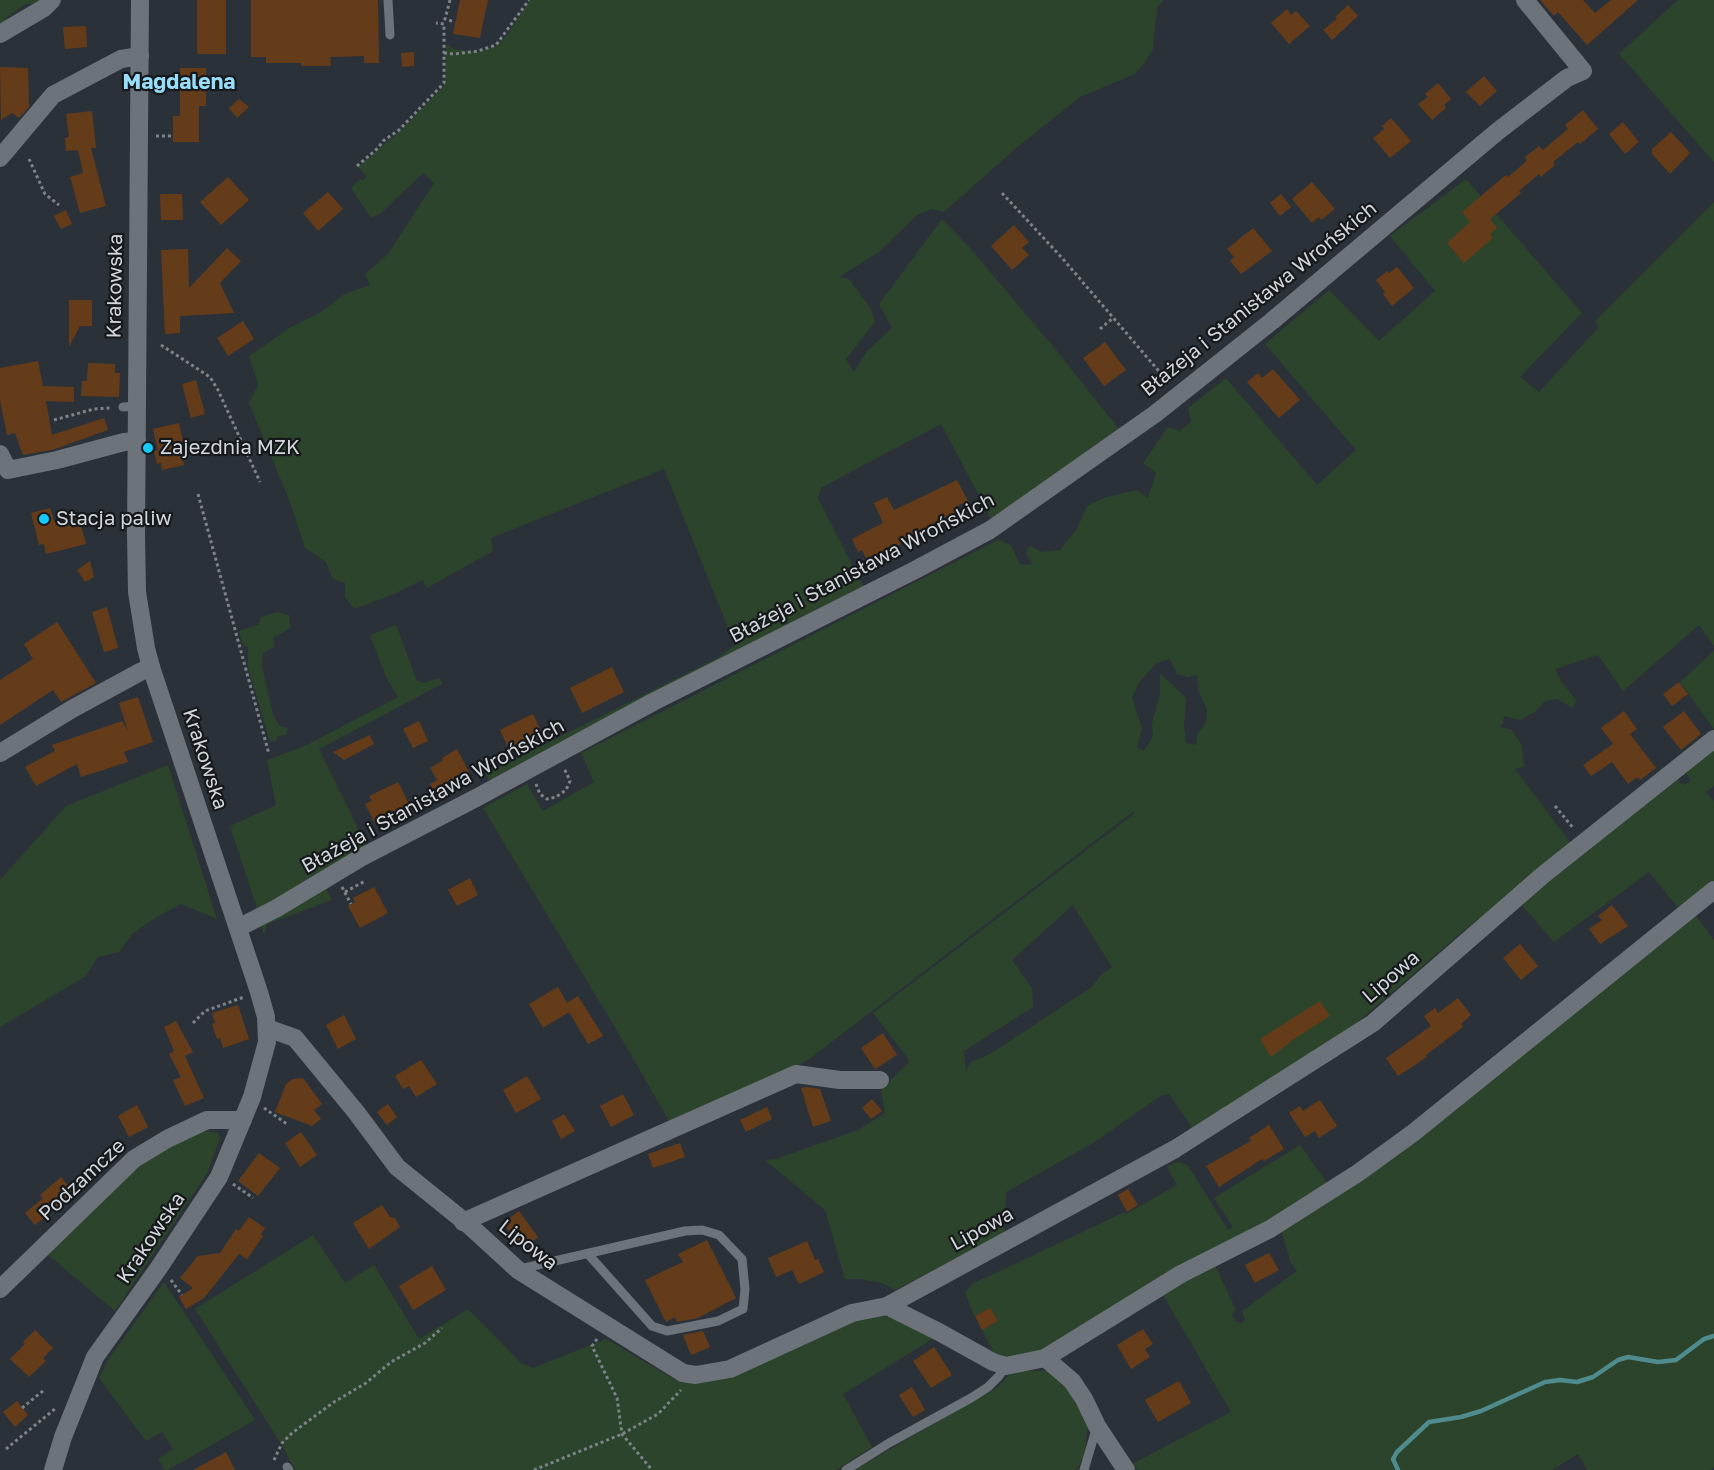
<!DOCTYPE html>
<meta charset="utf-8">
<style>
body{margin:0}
canvas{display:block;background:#2a3138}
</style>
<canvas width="1714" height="1470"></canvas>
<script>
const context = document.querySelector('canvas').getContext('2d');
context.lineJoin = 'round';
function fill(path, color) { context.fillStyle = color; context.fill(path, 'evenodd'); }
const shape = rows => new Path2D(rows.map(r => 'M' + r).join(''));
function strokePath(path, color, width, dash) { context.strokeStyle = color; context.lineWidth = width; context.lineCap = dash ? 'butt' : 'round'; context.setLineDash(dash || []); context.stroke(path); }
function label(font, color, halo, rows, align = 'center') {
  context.font = font + ' "Golos Text",sans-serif'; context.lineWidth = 4.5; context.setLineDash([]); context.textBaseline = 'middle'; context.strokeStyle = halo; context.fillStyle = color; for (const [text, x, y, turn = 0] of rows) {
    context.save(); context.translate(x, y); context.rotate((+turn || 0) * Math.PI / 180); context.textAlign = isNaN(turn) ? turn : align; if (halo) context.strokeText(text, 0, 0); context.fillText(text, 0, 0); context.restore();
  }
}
const green = shape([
 [0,0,41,0,33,4,26,4,7,17,0,29],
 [530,0,1163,0,1157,8,1153,49,1150,55,1135,74,1080,97,1014,150,944,212,932,209,917,215,879,252,839,277,849,279,871,309,875,322,846,359,854,372,867,351,892,328,879,304,942,219,969,247,1056,350,1122,433,995,521,991,518,941,424,821,488,818,498,865,590,492,786,486,774,719,657,735,645,664,469,491,538,493,551,427,588,422,580,394,594,354,609,345,597,345,583,333,579,326,562,305,548,290,502,249,403,258,385,249,356,291,327,321,312,343,295,370,285,365,274,388,254,434,183,423,173,381,213,371,218,351,188,360,179,362,181,367,177,358,167,400,131,445,85,446,44,454,49,477,52,496,46,507,35],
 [1678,0,1714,0,1714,162,1619,54],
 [1466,179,1582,313,1520,377,1539,392,1599,327,1595,321,1714,202,1714,646,1699,625,1623,691,1598,655,1555,669,1561,681,1576,700,1573,708,1557,699,1545,701,1535,712,1520,720,1504,716,1503,723,1500,727,1511,729,1522,745,1524,767,1515,769,1572,845,1462,932,1345,1033,1191,1135,1190,1124,1169,1094,1162,1095,1093,1143,1006,1192,1004,1234,970,1253,895,1290,882,1283,860,1279,845,1279,825,1210,765,1160,776,1159,858,1130,885,1113,881,1090,910,1061,873,1013,1134,814,1134,811,808,1060,672,1126,622,1039,483,808,527,784,543,811,594,782,581,753,998,540,1010,544,1020,564,1030,565,1032,563,1026,554,1029,545,1041,552,1060,550,1077,529,1087,506,1106,497,1137,490,1148,498,1156,473,1143,463,1168,427,1180,431,1191,422,1188,408,1226,378,1317,485,1356,450,1265,344,1329,290,1379,341,1435,291,1390,236],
 [1170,659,1177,674,1188,677,1197,675,1199,692,1207,710,1206,722,1197,735,1196,745,1186,743,1184,725,1186,698,1160,673,1160,693,1152,724,1153,736,1144,751,1137,748,1142,728,1132,697,1139,683,1156,663],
 [1073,905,1112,967,1100,976,1092,987,996,1050,984,1057,970,1062,966,1072,964,1051,1033,1007,1032,988,1012,960],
 [277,612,289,615,290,628,273,638,274,647,263,653,262,666,273,715,280,726,288,728,286,735,277,736,276,741,270,742,248,667,248,647,243,645,239,631,258,625,261,617],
 [396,625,417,681,424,683,439,678,442,684,319,749,369,851,258,911,230,826,276,805,267,760,307,745,398,697,386,677,370,635],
 [1714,651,1714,729,1680,682],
 [1714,744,1714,786,1706,792,1714,801,1714,885,1682,912,1649,872,1554,942,1519,902,1677,779,1683,785,1691,781,1685,771],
 [168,765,217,919,181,904,160,915,133,933,119,952,98,957,86,976,0,1027,0,880,66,806],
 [326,888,332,900,267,924,264,934,260,923],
 [1693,912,1714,940,1714,1467,1711,1470,1587,1470,1578,1454,1552,1470,1138,1470,1132,1464,1231,1412,1163,1295,1213,1261,1236,1310,1232,1315,1235,1321,1241,1323,1245,1320,1242,1311,1297,1271,1291,1263,1280,1227],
 [204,1131,218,1133,220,1138,208,1172,115,1311,47,1254,149,1157],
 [1300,1145,1330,1187,1057,1346,1010,1360,994,1353,982,1330,998,1321,990,1308,974,1316,965,1293,972,1284,1125,1212,1126,1214,1177,1185,1167,1166,1179,1162,1187,1165,1194,1175,1228,1230,1233,1227,1214,1198],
 [313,1235,345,1283,374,1265,419,1339,468,1309,521,1363,533,1368,606,1339,674,1379,698,1384,729,1378,856,1318,881,1314,917,1326,936,1337,843,1394,872,1447,836,1470,295,1470,283,1447,195,1309],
 [164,1282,255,1420,168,1470,165,1470,158,1459,173,1449,162,1432,146,1441,99,1378,108,1360],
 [1021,1371,1046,1371,1062,1378,1088,1422,1085,1453,1077,1470,854,1470,999,1386,1009,1375]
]);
const stream = shape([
 [1398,1470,1393,1459,1397,1452,1429,1422,1461,1417,1481,1411,1545,1382,1560,1380,1577,1382,1593,1377,1618,1360,1628,1357,1658,1362,1676,1360,1704,1339,1714,1336]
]);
const building = shape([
 [197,0,226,0,226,54,197,54],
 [251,0,378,0,379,63,364,63,364,56,330,57,331,66,301,66,301,63,266,63,266,57,251,57],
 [460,0,488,0,480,38,453,34],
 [1540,0,1583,0,1595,13,1611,0,1638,0,1587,45,1558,12,1554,16],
 [1348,5,1358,16,1332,40,1323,30,1337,19,1335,17],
 [1287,9,1291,15,1296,11,1310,26,1289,44,1271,23],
 [86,26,87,47,65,49,63,27],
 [414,52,414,66,402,67,401,53],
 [0,67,28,68,29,107,19,118,12,113,1,120],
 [180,68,206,68,206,106,199,106,199,142,173,142,173,116,180,116],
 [1484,76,1497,91,1480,106,1466,92],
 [1438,83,1451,99,1444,105,1446,108,1432,120,1418,104,1428,97,1425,94],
 [239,99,249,107,237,118,229,108],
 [1583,110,1598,129,1580,144,1578,142,1553,162,1555,165,1541,177,1539,174,1519,191,1521,193,1490,219,1497,228,1490,234,1493,238,1464,263,1447,243,1470,222,1462,212,1506,175,1508,177,1527,161,1525,157,1539,146,1543,150,1568,129,1565,125],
 [92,111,96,148,91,148,106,206,80,213,70,177,83,173,78,150,66,151,65,138,69,137,66,114],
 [1391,118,1411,141,1390,158,1373,138,1384,129,1382,126],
 [1623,122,1639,142,1625,154,1609,134],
 [1671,132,1690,153,1670,174,1652,154,1652,149],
 [228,177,249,200,221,225,200,202],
 [1312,182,1335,209,1321,220,1319,217,1312,223,1292,199],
 [328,192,343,209,318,231,303,213],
 [160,194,182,194,183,220,161,220],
 [1281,194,1291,207,1280,216,1270,203],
 [66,210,72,224,61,229,54,216],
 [1014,225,1029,242,1022,248,1029,255,1012,270,991,246],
 [1253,228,1272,251,1241,274,1230,261,1234,257,1227,249],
 [227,248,241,261,220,283,234,313,180,316,180,333,165,334,161,250,188,249,189,288],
 [1397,267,1414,288,1392,306,1383,294,1385,292,1376,280,1387,271,1389,273],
 [69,300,92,300,92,326,80,326,69,347],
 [243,321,254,339,228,356,217,338],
 [1105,342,1126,370,1104,386,1083,358],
 [38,361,43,386,74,387,74,402,46,401,52,435,104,418,108,430,52,450,23,455,15,433,7,435,0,400,0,368],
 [88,363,115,364,115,373,120,373,119,397,81,396,82,381,87,381],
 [1273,369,1300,400,1279,418,1247,382,1258,373,1262,378],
 [196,380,205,414,191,418,182,384],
 [179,423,186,455,182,456,184,465,162,470,161,463,157,464,154,451,158,450,153,429],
 [957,480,968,501,955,507,957,511,900,542,901,544,868,561,862,550,858,552,852,539,883,523,874,503,887,497,894,510],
 [50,508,54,521,78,515,86,544,46,554,44,544,39,545,31,513],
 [90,561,94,577,85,582,77,570],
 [107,607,118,648,104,652,92,612],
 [57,622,96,683,61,702,53,690,0,725,0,680,33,659,24,644],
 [612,667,624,692,582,713,570,688],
 [1679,682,1688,694,1672,706,1663,694],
 [138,697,153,742,124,752,128,762,81,777,77,764,36,786,25,767,55,751,52,745,122,721,128,731,119,703],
 [1624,711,1637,729,1630,734,1656,768,1640,780,1637,777,1628,784,1612,762,1591,776,1583,765,1613,744,1601,728],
 [1684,711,1701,734,1681,750,1663,727],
 [533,714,543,735,510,751,500,730],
 [419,721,428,741,413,748,403,729],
 [370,735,374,744,344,760,333,752],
 [457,749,470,774,462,779,462,780,456,783,457,785,436,796,430,784,437,780,430,768,443,760,442,758],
 [398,782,410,806,375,824,365,804,372,801,369,796],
 [470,878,478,895,457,906,448,890],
 [374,887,388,913,360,928,348,906,355,902,353,898],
 [1612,905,1628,926,1600,944,1589,929,1602,920,1598,916],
 [1520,944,1538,966,1521,980,1503,958],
 [558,987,567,1003,578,996,603,1036,588,1044,569,1012,543,1028,529,1004],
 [1458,998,1471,1015,1461,1024,1463,1027,1426,1055,1427,1057,1398,1076,1386,1058,1431,1026,1424,1016,1435,1008,1438,1013],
 [1320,1001,1330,1016,1294,1039,1271,1057,1260,1039],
 [238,1005,249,1039,223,1048,220,1038,217,1039,212,1024,215,1023,212,1013],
 [344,1015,356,1039,338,1049,326,1025],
 [176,1021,193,1052,185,1056,204,1098,185,1106,173,1080,181,1077,169,1054,174,1051,164,1027],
 [883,1033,897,1055,875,1069,861,1048],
 [421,1060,437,1084,416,1097,409,1086,403,1089,395,1076],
 [527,1076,541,1099,516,1113,503,1090],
 [303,1078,322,1104,314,1110,321,1119,312,1126,275,1112,286,1084,293,1079],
 [806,1087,820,1089,831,1121,813,1127,801,1088],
 [623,1094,634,1115,611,1127,600,1106],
 [872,1099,882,1111,871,1119,862,1108],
 [1320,1100,1337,1126,1319,1138,1315,1131,1305,1137,1289,1113,1300,1106,1303,1111],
 [388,1104,397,1117,387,1125,377,1112],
 [137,1105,148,1127,129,1137,118,1116],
 [767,1107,772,1119,746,1132,740,1120],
 [564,1114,575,1131,561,1139,552,1121],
 [1269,1125,1284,1149,1264,1161,1262,1159,1219,1187,1206,1166,1251,1141,1249,1138],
 [301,1132,317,1155,300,1167,285,1143],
 [680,1143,685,1157,653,1168,648,1154],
 [259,1153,280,1168,258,1196,238,1181],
 [61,1177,75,1194,35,1225,25,1213,43,1198,40,1195],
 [1128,1189,1138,1205,1127,1212,1118,1195],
 [382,1205,390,1217,395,1218,400,1227,369,1249,353,1223],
 [519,1211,538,1237,523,1249,503,1223],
 [249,1217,265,1228,261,1234,263,1236,247,1259,239,1254,204,1298,186,1309,179,1297,193,1288,180,1278,198,1256,220,1253,236,1229,239,1231],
 [707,1240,736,1298,698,1318,677,1322,675,1317,666,1322,645,1280,683,1262,678,1254],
 [807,1241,815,1260,818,1259,824,1272,799,1284,792,1270,776,1277,768,1258],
 [1269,1253,1279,1270,1255,1283,1245,1265],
 [432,1266,446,1290,413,1310,399,1286],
 [990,1308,998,1321,982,1330,975,1316],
 [1143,1329,1153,1344,1145,1349,1150,1357,1131,1369,1117,1345],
 [35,1330,53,1348,43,1358,46,1361,29,1377,10,1359,25,1344,23,1342],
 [703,1331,710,1347,691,1355,683,1335],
 [934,1347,952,1375,931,1388,913,1361],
 [1179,1381,1191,1403,1158,1422,1145,1400],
 [912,1387,925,1410,913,1417,899,1395],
 [17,1401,28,1415,15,1427,3,1412],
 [226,1452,235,1470,193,1470]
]);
const path = shape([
 [450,0,445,19,455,22],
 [444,53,454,54,478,51,496,45,529,0],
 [156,136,173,136],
 [29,159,45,194,59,205],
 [357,166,378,148,383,141,399,130,444,83,444,24,436,23],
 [1002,193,1063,259,1169,383],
 [1100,329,1113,318],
 [161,345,210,377,218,390,260,482],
 [54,420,94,409,111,408],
 [198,494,269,754],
 [536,784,540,794,547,799,556,797,566,790,570,781,564,768],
 [1555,806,1574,829],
 [342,887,351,904],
 [345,892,365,881],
 [193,1023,205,1011,244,997],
 [264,1108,287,1124],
 [233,1184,253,1198],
 [171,1280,182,1295],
 [597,1339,592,1346,617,1398,622,1434,652,1470],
 [22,1408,44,1390],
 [6,1449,56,1408],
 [274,1460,282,1443,292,1433,334,1402,366,1383,391,1362,425,1343,442,1328],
 [534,1470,622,1434,658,1414,681,1390]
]);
const service = shape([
 [388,0,390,35],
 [123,407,137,406],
 [520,1269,685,1231,702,1230,719,1235,742,1259,745,1289,743,1309,718,1321,667,1331,652,1326,588,1254],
 [287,1467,289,1470],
 [846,1470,889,1443,971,1398,988,1387,999,1376,1006,1366],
 [1084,1470,1097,1426]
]);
const minor = shape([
 [0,34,44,8,52,0],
 [0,158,53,95,121,59,140,56],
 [0,454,8,470,57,460,124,442,137,441],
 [0,753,72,709,140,672,151,667],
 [238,928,277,908,362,857,476,798,653,702,915,570,990,530,1155,414,1272,321,1498,131,1567,78,1583,71,1525,0],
 [267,1028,295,1038,356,1112,397,1167,470,1226,518,1270,683,1373,696,1375,730,1369,852,1313,887,1306,1175,1149,1373,1023,1543,875,1714,739],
 [463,1222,796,1074,840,1080,880,1080],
 [0,1289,134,1159,167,1139,207,1120,243,1120],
 [887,1306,939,1332,993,1362,1006,1366,1045,1358,1181,1274,1270,1229,1358,1173,1413,1133,1714,890],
 [1045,1358,1072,1381,1084,1399,1097,1426,1126,1470]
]);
const tertiary = shape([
 [53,1470,63,1437,95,1357,158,1269,219,1177,252,1097,267,1042,266,1017,259,992,151,667,146,648,137,592,136,533,140,0]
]);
const markers = [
 [148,448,6,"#15cafb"],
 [44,519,6,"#15cafb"]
];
const streetNames = [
 ["Krakowska",115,286,-89],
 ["Błażeja i Stanisława Wrońskich",1259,299,-39],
 ["Błażeja i Stanisława Wrońskich",862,568,-28],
 ["Krakowska",205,759,72],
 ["Błażeja i Stanisława Wrońskich",433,796,-29],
 ["Lipowa",1391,977,-41],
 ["Podzamcze",82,1180,-43],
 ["Lipowa",982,1229,-29],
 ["Krakowska",151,1238,-56],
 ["Lipowa",528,1245,38]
];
const poiNames = [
 ["Zajezdnia MZK",160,448],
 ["Stacja paliw",56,519]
];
const neighbourhoodNames = [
 ["Magdalena",179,82]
];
fill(green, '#2b442b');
strokePath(stream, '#508b8e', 4.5);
fill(building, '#653c1a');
strokePath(path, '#7d8388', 3, [3, 3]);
strokePath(service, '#6c737b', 9);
strokePath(minor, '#6c737b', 18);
strokePath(tertiary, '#6c737b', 18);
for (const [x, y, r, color] of markers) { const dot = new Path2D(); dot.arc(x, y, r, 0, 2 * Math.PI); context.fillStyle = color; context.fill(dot); strokePath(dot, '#16191c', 2); }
label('20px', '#d2d6da', '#16191c', streetNames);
label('20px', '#d2d6da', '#16191c', poiNames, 'left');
label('bold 21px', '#98defa', '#16191c', neighbourhoodNames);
</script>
